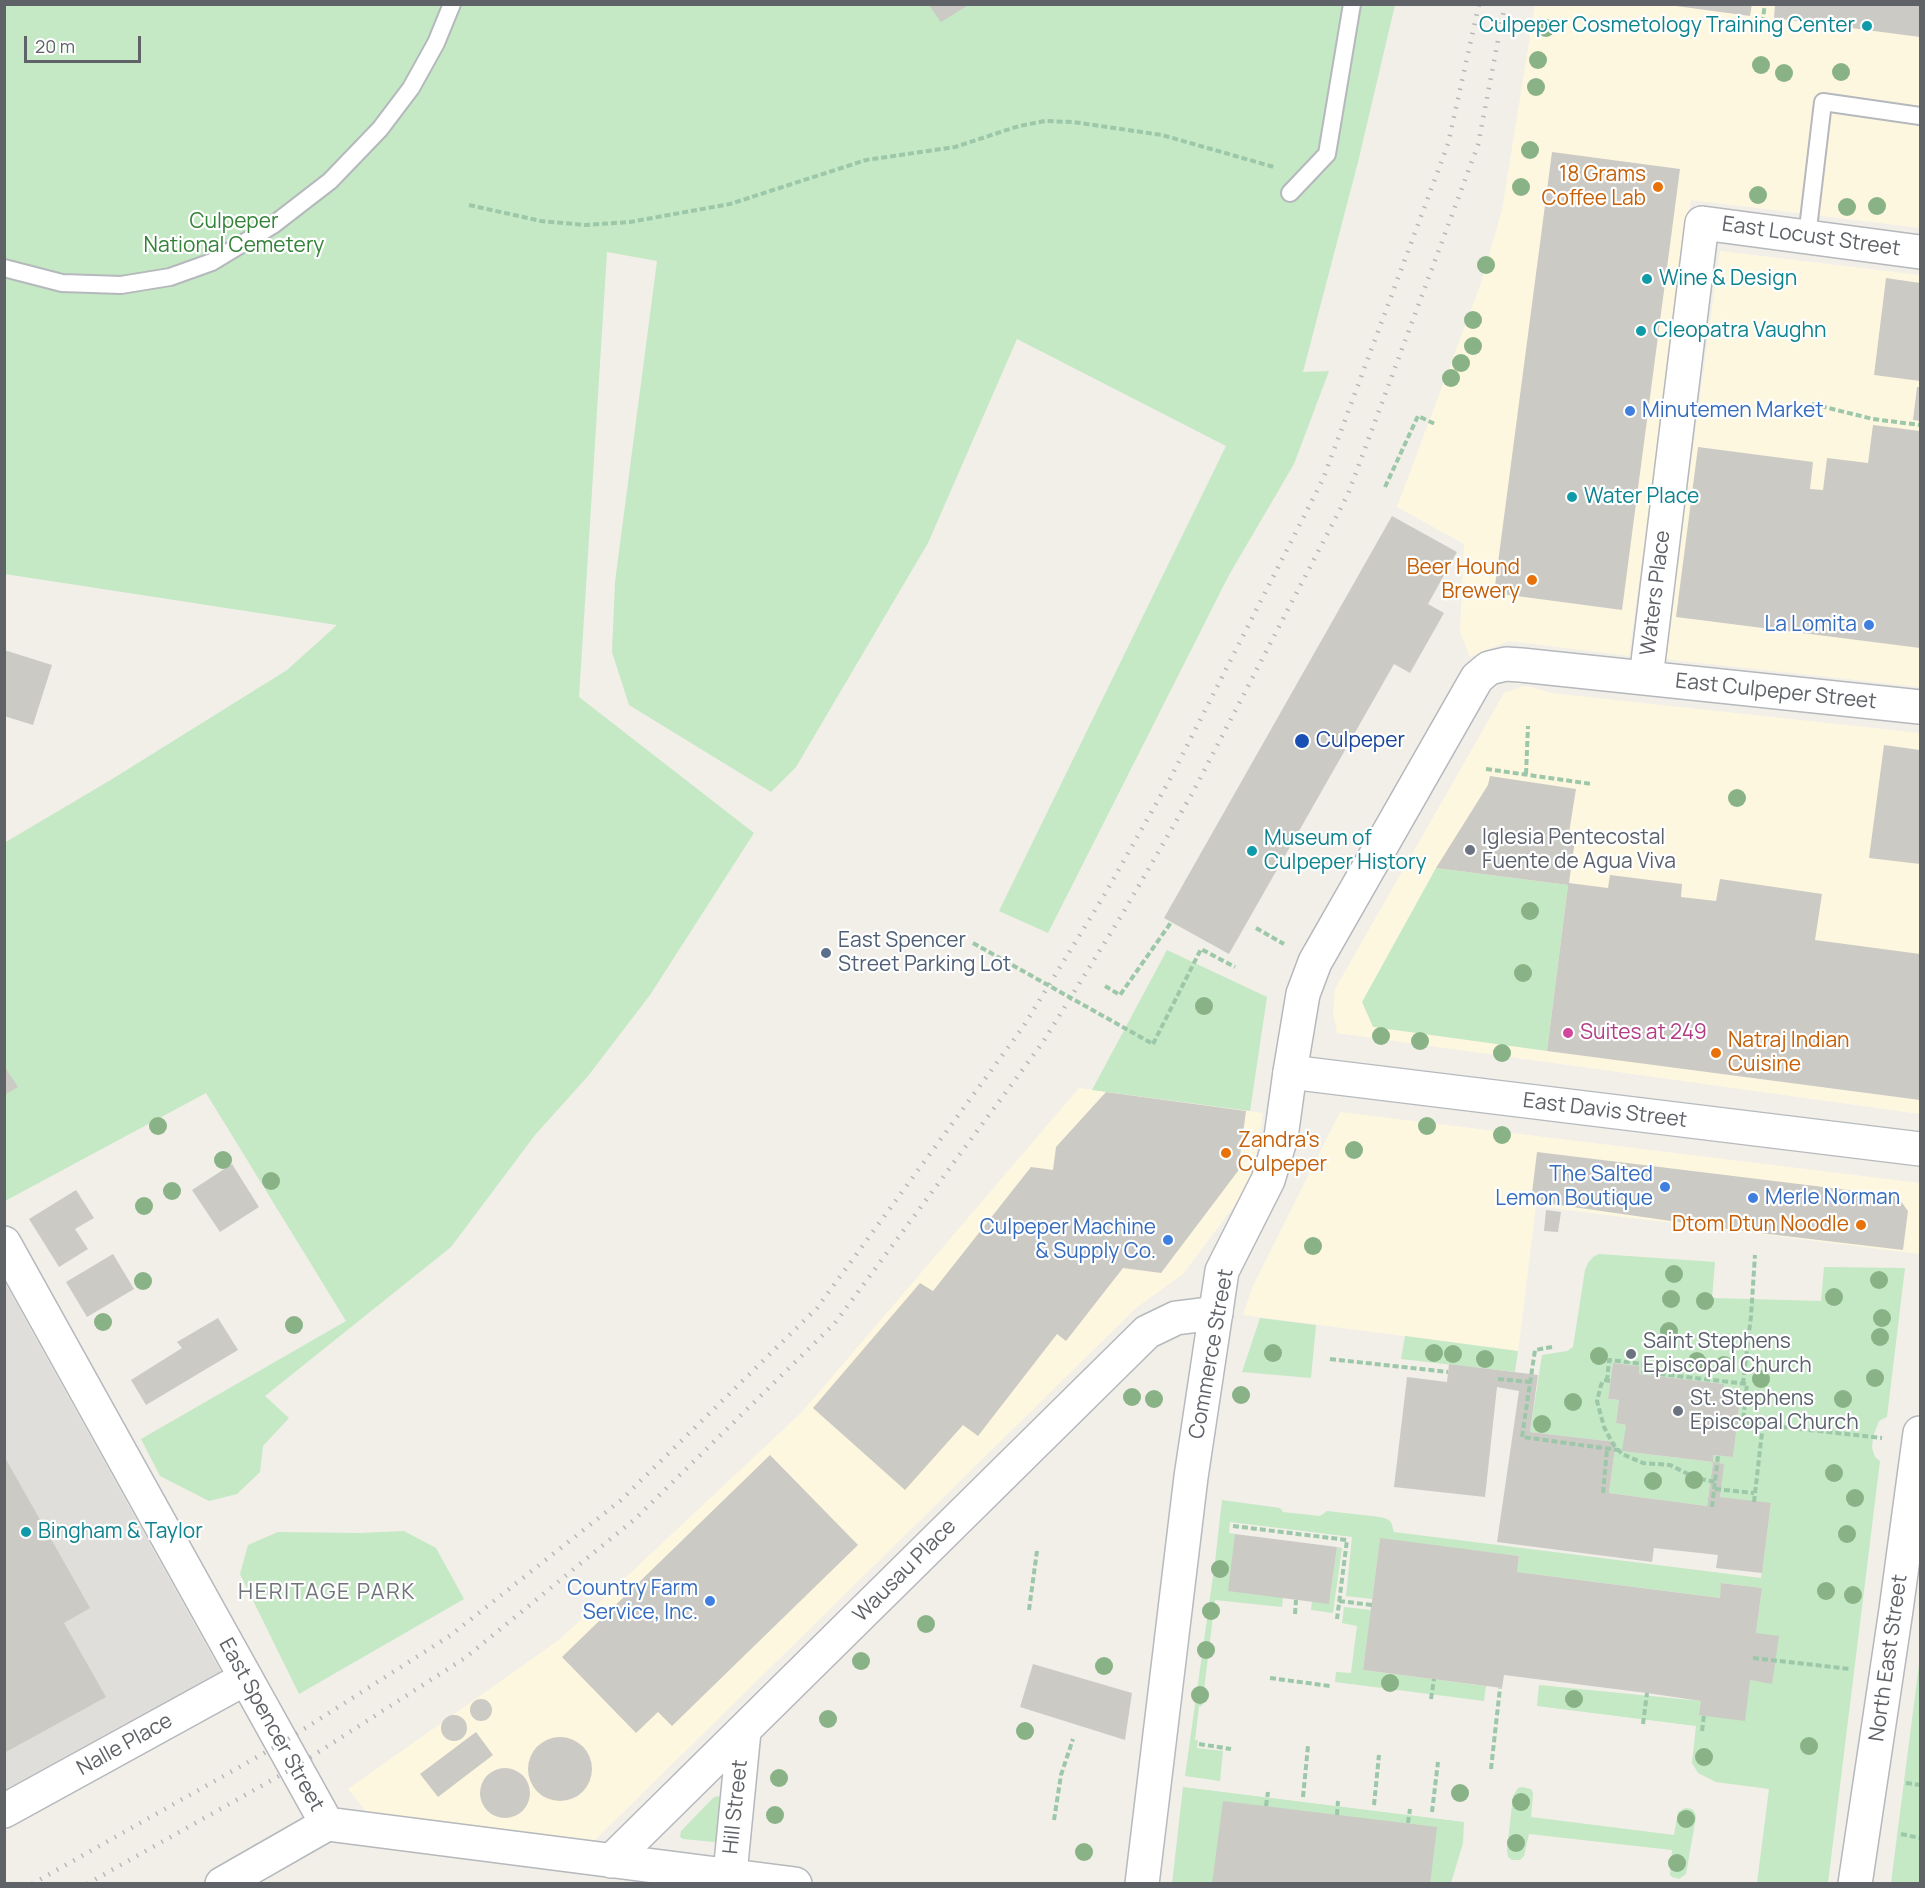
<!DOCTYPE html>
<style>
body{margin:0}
#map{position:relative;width:1925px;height:1888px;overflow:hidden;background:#f1efe8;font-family:Manrope,sans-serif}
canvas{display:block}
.frame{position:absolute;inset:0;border:6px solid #5f6368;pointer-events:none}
.scale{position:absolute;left:24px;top:36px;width:117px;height:27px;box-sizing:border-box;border:3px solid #5f6368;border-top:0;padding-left:8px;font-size:18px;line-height:21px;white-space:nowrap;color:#5f6368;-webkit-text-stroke:4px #fff;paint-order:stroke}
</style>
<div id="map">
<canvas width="1925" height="1888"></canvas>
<div class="frame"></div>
<div class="scale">20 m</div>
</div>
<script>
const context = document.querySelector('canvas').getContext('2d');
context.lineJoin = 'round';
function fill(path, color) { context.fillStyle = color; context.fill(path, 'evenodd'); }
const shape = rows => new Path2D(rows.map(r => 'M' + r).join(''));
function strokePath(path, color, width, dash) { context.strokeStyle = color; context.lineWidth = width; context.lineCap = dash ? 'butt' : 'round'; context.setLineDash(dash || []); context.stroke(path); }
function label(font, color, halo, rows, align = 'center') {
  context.font = font + ' Manrope,sans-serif'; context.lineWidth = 4.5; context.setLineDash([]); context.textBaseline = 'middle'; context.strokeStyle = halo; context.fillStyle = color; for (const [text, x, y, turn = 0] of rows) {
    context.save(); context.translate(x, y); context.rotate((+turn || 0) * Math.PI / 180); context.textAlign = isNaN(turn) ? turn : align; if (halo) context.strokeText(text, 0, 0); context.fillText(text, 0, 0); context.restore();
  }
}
const commercial = shape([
 [1535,5,1920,5,1920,228,1691,200,1629,656,1509,641,1470,657,1460,632,1464,544,1397,507,1481,283,1502,210],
 [1720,251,1920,275,1920,687,1664,659],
 [1524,686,1532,687,1551,693,1920,733,1920,1114,1337,1033,1333,1012,1335,989,1504,693],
 [1079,1088,1263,1113,1254,1169,1251,1179,1234,1206,1183,1274,1136,1308,595,1840,383,1817,365,1810,348,1789,559,1640,802,1412],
 [1340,1112,1920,1183,1920,1254,1536,1206,1518,1351,1243,1315,1252,1288]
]);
const industrial = shape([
 [4,1281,224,1677,4,1796]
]);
const green = shape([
 [5,5,1395,5,1358,162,1303,372,1329,371,1294,464,1229,575,1048,933,999,911,1226,446,1017,339,928,543,796,767,771,792,629,705,612,652,615,582,657,261,607,252,579,697,754,833,650,995,588,1076,535,1135,451,1247,265,1396,289,1418,263,1446,260,1472,237,1494,209,1501,160,1476,141,1439,346,1321,206,1093,5,1201,4,843,109,781,287,670,337,625,5,574],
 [1436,868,1568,885,1547,1051,1373,1027,1362,1002],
 [1167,950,1267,997,1250,1111,1092,1090],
 [1599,1254,1715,1262,1712,1298,1821,1301,1824,1267,1905,1268,1887,1417,1879,1421,1873,1437,1872,1448,1875,1457,1880,1461,1828,1883,1757,1883,1769,1789,1716,1782,1698,1773,1692,1763,1696,1726,1537,1706,1539,1685,1701,1701,1750,1680,1772,1683,1756,1633,1762,1588,1722,1583,1720,1598,1517,1572,1519,1556,1380,1539,1372,1599,1346,1596,1352,1537,1230,1522,1229,1533,1235,1534,1283,1598,1282,1607,1215,1600,1202,1706,1199,1706,1195,1740,1198,1740,1197,1748,1223,1751,1220,1781,1185,1776,1215,1562,1222,1500,1280,1508,1283,1512,1320,1516,1327,1511,1380,1517,1387,1519,1391,1522,1394,1532,1761,1578,1771,1504,1720,1497,1723,1464,1713,1462,1707,1506,1609,1493,1616,1442,1530,1432,1542,1355,1567,1351,1573,1347,1585,1270,1588,1263,1593,1257],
 [1613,1363,1639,1366,1639,1374,1723,1384,1723,1391,1741,1392,1733,1457,1713,1455,1712,1462,1623,1451,1626,1425,1616,1423,1619,1400,1608,1399],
 [1260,1318,1316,1325,1311,1378,1242,1372],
 [1405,1336,1518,1351,1515,1372,1401,1359],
 [404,1531,436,1548,464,1599,299,1694,240,1574,248,1545,278,1532,360,1533],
 [1337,1547,1342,1548,1333,1613,1311,1610,1312,1601,1329,1603],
 [1344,1607,1371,1610,1363,1670,1486,1686,1484,1701,1335,1682,1336,1672,1351,1673,1357,1626,1342,1623],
 [1920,1657,1920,1883,1891,1883],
 [1183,1787,1464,1822,1463,1843,1451,1883,1172,1884],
 [1522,1787,1531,1789,1533,1793,1531,1817,1674,1835,1678,1812,1685,1808,1692,1809,1695,1813,1696,1817,1686,1874,1679,1879,1672,1877,1670,1875,1672,1850,1529,1834,1524,1856,1520,1860,1512,1860,1508,1857,1507,1850,1513,1796,1518,1788],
 [717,1796,723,1798,718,1840,714,1842,683,1839,680,1837,681,1831,713,1798]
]);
const building = shape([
 [928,4,970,4,941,22],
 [1676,4,1752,4,1750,16,1676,6],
 [1775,4,1920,4,1920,37,1774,18],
 [1552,152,1680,169,1622,610,1494,593],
 [1886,278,1920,283,1920,381,1874,375],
 [1917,387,1920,387,1920,421,1913,420],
 [1873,425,1920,431,1920,648,1676,617,1698,447,1813,462,1810,489,1823,490,1827,458,1868,463],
 [1392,516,1457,552,1428,604,1444,613,1410,673,1394,664,1229,954,1164,918],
 [4,650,52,665,33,725,4,716],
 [1884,745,1920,750,1920,864,1869,858],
 [1490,776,1576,789,1568,839,1575,840,1569,883,1608,888,1610,875,1682,884,1681,897,1716,901,1720,879,1822,894,1815,940,1920,954,1920,1100,1547,1051,1568,885,1436,868,1488,785],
 [4,1066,18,1087,4,1095],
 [1106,1092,1246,1111,1238,1171,1161,1273,1123,1268,1066,1341,1057,1334,978,1436,963,1425,905,1490,813,1408,920,1283,933,1291,1031,1167,1053,1170,1056,1147],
 [1537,1152,1897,1196,1908,1211,1903,1250,1734,1230,1531,1201],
 [232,1164,259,1207,220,1232,192,1190],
 [76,1190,94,1218,75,1229,88,1249,59,1267,29,1219],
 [1546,1210,1561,1212,1558,1232,1544,1231],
 [113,1254,134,1289,87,1317,66,1282],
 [218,1318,238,1350,146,1405,131,1380,182,1348,177,1342],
 [1613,1363,1639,1366,1639,1374,1724,1384,1723,1391,1741,1392,1733,1457,1713,1455,1713,1462,1724,1464,1720,1497,1771,1503,1762,1573,1716,1568,1718,1555,1654,1548,1652,1562,1497,1542,1519,1391,1497,1387,1485,1497,1394,1487,1407,1377,1447,1382,1449,1364,1538,1375,1530,1432,1616,1442,1609,1493,1707,1506,1713,1462,1622,1451,1626,1425,1616,1423,1619,1400,1608,1399],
 [770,1455,858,1545,672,1726,658,1712,636,1733,562,1657],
 [4,1456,90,1608,64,1623,106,1697,4,1753],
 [1235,1534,1337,1547,1329,1604,1228,1591],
 [1380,1538,1519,1556,1517,1572,1720,1598,1721,1583,1762,1588,1756,1633,1779,1636,1772,1684,1750,1680,1745,1721,1699,1715,1701,1701,1647,1693,1504,1675,1502,1688,1363,1670],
 [1033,1664,1132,1693,1125,1740,1020,1707],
 '470 1710a11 11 0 1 1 22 0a11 11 0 1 1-22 0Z',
 '441 1728a13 13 0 1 1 26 0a13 13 0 1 1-26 0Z',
 [476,1732,493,1755,438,1797,420,1774],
 '528 1769a32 32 0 1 1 64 0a32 32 0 1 1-64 0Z',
 '480 1793a25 25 0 1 1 50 0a25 25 0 1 1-50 0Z',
 [1223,1801,1437,1827,1430,1884,1212,1884]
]);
const path = shape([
 [1761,32,1765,4],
 [469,205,541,221,585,225,630,222,730,204,866,160,955,147,1019,126,1045,121,1073,122,1162,135,1274,167],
 [1812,404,1873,419,1920,425],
 [1385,487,1418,416,1435,424],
 [1486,769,1592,784],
 [1526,774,1528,726],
 [1256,928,1284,944],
 [1105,986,1120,995,1172,921],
 [1153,1044,1201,949,1235,967],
 [1552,1347,1535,1350,1522,1437,1618,1450],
 [1330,1359,1448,1372],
 [1498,1379,1530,1382],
 [1607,1381,1609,1360,1644,1364,1643,1372,1747,1384,1743,1422],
 [1610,1381,1604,1380,1601,1385,1597,1401,1604,1427,1613,1444,1622,1454,1643,1463,1670,1465,1696,1478,1715,1482],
 [1743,1384,1751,1316,1755,1255],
 [1737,1422,1882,1438],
 [1715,1489,1754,1493],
 [1603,1493,1607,1449],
 [1754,1502,1763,1424],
 [1712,1507,1718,1456],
 [1233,1526,1347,1540,1337,1619],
 [1339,1601,1372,1605],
 [1029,1610,1037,1551],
 [1295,1614,1296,1600],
 [1753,1658,1850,1669],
 [1270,1678,1330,1686],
 [1431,1699,1434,1679],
 [1643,1724,1647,1693],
 [1702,1731,1704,1715],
 [1199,1744,1231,1749],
 [1491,1769,1500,1688],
 [1906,1783,1920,1785],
 [1303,1797,1308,1746],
 [1374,1805,1379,1755],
 [1266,1806,1268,1792],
 [1432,1812,1438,1762],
 [1337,1815,1338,1801],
 [1054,1820,1061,1775,1073,1739],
 [1408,1823,1410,1809],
 [1901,1834,1920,1838]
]);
const lane = shape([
 [1290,193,1327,154,1352,4],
 [1807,237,1823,102,1920,116],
 [4,268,62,283,121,285,170,277,212,262,273,225,330,181,380,129,411,88,436,43,452,4]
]);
const street = shape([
 [1646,678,1702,223,1920,252],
 [1290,1072,1303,994,1315,962,1477,678,1489,668,1506,664,1521,665,1920,707],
 [4,1243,327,1824,795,1884],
 [4,1811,246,1678],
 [611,1861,1147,1332,1176,1318,1216,1313],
 [222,1884,327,1824],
 [729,1884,744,1731],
 [1855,1884,1896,1610,1920,1433]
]);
const secondary = shape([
 [1142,1884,1191,1477,1222,1271,1268,1180,1281,1137,1290,1072,1920,1149]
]);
const rail = shape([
 [32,1884,282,1743,451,1635,620,1501,817,1308,1023,1027,1102,899,1169,781,1323,479,1448,144,1479,4],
 [87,1884,295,1767,465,1658,635,1519,835,1323,1043,1042,1123,913,1193,792,1348,494,1478,145,1505,4]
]);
const pathBridge = shape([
 [973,943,1153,1044]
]);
const trees = [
 [1546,28],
 [1538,60],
 [1761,65],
 [1841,72],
 [1784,73],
 [1536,87],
 [1530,150],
 [1521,187],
 [1758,195],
 [1877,206],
 [1847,207],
 [1486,265],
 [1473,320],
 [1473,346],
 [1461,363],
 [1451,378],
 [1737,798],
 [1530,911],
 [1523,973],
 [1204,1006],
 [1381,1036],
 [1420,1041],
 [1502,1053],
 [158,1126],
 [1427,1126],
 [1502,1135],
 [1354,1150],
 [223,1160],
 [271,1181],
 [172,1191],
 [144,1206],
 [1313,1246],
 [1674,1274],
 [1879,1280],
 [143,1281],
 [1834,1297],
 [1671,1299],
 [1705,1301],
 [1882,1318],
 [103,1322],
 [294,1325],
 [1669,1331],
 [1880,1337],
 [1273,1353],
 [1434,1353],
 [1453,1354],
 [1599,1356],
 [1485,1359],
 [1697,1361],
 [1724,1365],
 [1875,1378],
 [1761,1379],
 [1241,1395],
 [1132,1397],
 [1154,1399],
 [1843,1399],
 [1573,1402],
 [1542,1424],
 [1834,1473],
 [1694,1480],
 [1653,1481],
 [1855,1498],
 [1847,1534],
 [1220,1569],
 [1826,1591],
 [1853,1595],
 [1211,1611],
 [926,1624],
 [1206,1650],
 [861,1661],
 [1104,1666],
 [1390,1683],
 [1200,1695],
 [1574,1699],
 [828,1719],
 [1025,1731],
 [1809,1746],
 [1704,1757],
 [779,1778],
 [1460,1793],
 [1521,1802],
 [775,1815],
 [1686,1819],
 [1516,1843],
 [1084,1852],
 [1677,1863]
];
const markers = [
 [1867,26,6,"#0f9aa8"],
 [1658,187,6,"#e8710a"],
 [1647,279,6,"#0f9aa8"],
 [1641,331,6,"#0f9aa8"],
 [1630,411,6,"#3f7fe0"],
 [1572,497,6,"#0f9aa8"],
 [1532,580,6,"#e8710a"],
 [1869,625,6,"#3f7fe0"],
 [1302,741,8,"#1a4fb4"],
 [1470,850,6,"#6b7280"],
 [1252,851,6,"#0f9aa8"],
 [826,953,6,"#5c6f8a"],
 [1568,1033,6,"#d1479c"],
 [1716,1053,6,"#e8710a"],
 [1226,1153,6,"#e8710a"],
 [1665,1187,6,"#3f7fe0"],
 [1753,1198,6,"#3f7fe0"],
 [1861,1225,6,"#e8710a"],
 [1168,1240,6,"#3f7fe0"],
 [1631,1354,6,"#6b7280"],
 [1678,1411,6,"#6b7280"],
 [26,1532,6,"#0f9aa8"],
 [710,1601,6,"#3f7fe0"]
];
const cultureNames = [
 ["Culpeper Cosmetology Training Center",1855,26,"right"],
 ["Wine & Design",1659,279],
 ["Cleopatra Vaughn",1653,331],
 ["Water Place",1584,497],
 ["Museum of",1264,839],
 ["Culpeper History",1264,863],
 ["Bingham & Taylor",38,1532]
];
const foodNames = [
 ["18 Grams",1646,175],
 ["Coffee Lab",1646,199],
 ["Beer Hound",1520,568],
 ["Brewery",1520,592],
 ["Natraj Indian",1728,1041,"left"],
 ["Cuisine",1728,1065,"left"],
 ["Zandra's",1238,1141,"left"],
 ["Culpeper",1238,1165,"left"],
 ["Dtom Dtun Noodle",1849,1225]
];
const parkNames = [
 ["Culpeper",234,222],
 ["National Cemetery",234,246]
];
const streetNames = [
 ["East Locust Street",1811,237,8],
 ["Waters Place",1656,593,-83],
 ["East Culpeper Street",1776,692,6],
 ["East Davis Street",1605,1111,7],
 ["Commerce Street",1212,1354,-80],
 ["Wausau Place",905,1571,-45],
 ["North East Street",1889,1658,-82],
 ["East Spencer Street",271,1725,61],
 ["Nalle Place",125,1745,-29],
 ["Hill Street",736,1807,-84]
];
const shopNames = [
 ["Minutemen Market",1642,411,"left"],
 ["La Lomita",1857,625],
 ["The Salted",1653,1175],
 ["Lemon Boutique",1653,1199],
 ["Merle Norman",1765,1198,"left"],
 ["Culpeper Machine",1156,1228],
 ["& Supply Co.",1156,1252],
 ["Country Farm",698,1589],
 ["Service, Inc.",698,1613]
];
const transitNames = [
 ["Culpeper",1316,741]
];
const worshipNames = [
 ["Iglesia Pentecostal",1482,838],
 ["Fuente de Agua Viva",1482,862],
 ["Saint Stephens",1643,1342],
 ["Episcopal Church",1643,1366],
 ["St. Stephens",1690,1399],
 ["Episcopal Church",1690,1423]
];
const serviceNames = [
 ["East Spencer",838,941],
 ["Street Parking Lot",838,965]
];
const hotelNames = [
 ["Suites at 249",1580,1033]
];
const neighbourhoodNames = [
 ["HERITAGE PARK",327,1593]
];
fill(commercial, '#fef7e0');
fill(industrial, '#e0deda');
fill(green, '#c5e8c5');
fill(building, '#cccac5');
strokePath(lane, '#b5b8bc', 20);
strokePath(street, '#b5b8bc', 36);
strokePath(secondary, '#b6babf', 36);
strokePath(path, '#9cc7a9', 4, [6, 3]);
strokePath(lane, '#fff', 16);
strokePath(street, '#fff', 33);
strokePath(secondary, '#fff', 33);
strokePath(rail, '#b6b7b8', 4.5, [1.5, 8]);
strokePath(pathBridge, '#9cc7a9', 4, [6, 3]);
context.fillStyle = '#89b387';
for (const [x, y] of trees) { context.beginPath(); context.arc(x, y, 9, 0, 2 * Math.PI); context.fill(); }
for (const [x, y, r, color] of markers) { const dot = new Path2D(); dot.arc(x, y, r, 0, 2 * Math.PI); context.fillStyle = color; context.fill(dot); strokePath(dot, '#fff', 2); }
label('21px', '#0d838f', '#fff', cultureNames, 'left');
label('21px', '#c56008', '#fff', foodNames, 'right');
label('21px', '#348238', '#fff', parkNames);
label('21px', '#5f6368', '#fff', streetNames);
label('21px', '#366cbe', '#fff', shopNames, 'right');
label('21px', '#164399', '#fff', transitNames, 'left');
label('21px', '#5b616d', '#fff', worshipNames, 'left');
label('21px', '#4e5e75', '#fff', serviceNames, 'left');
label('21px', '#b23c85', '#fff', hotelNames, 'left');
context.letterSpacing = '1.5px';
label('22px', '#70757a', '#fff', neighbourhoodNames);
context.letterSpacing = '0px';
</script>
